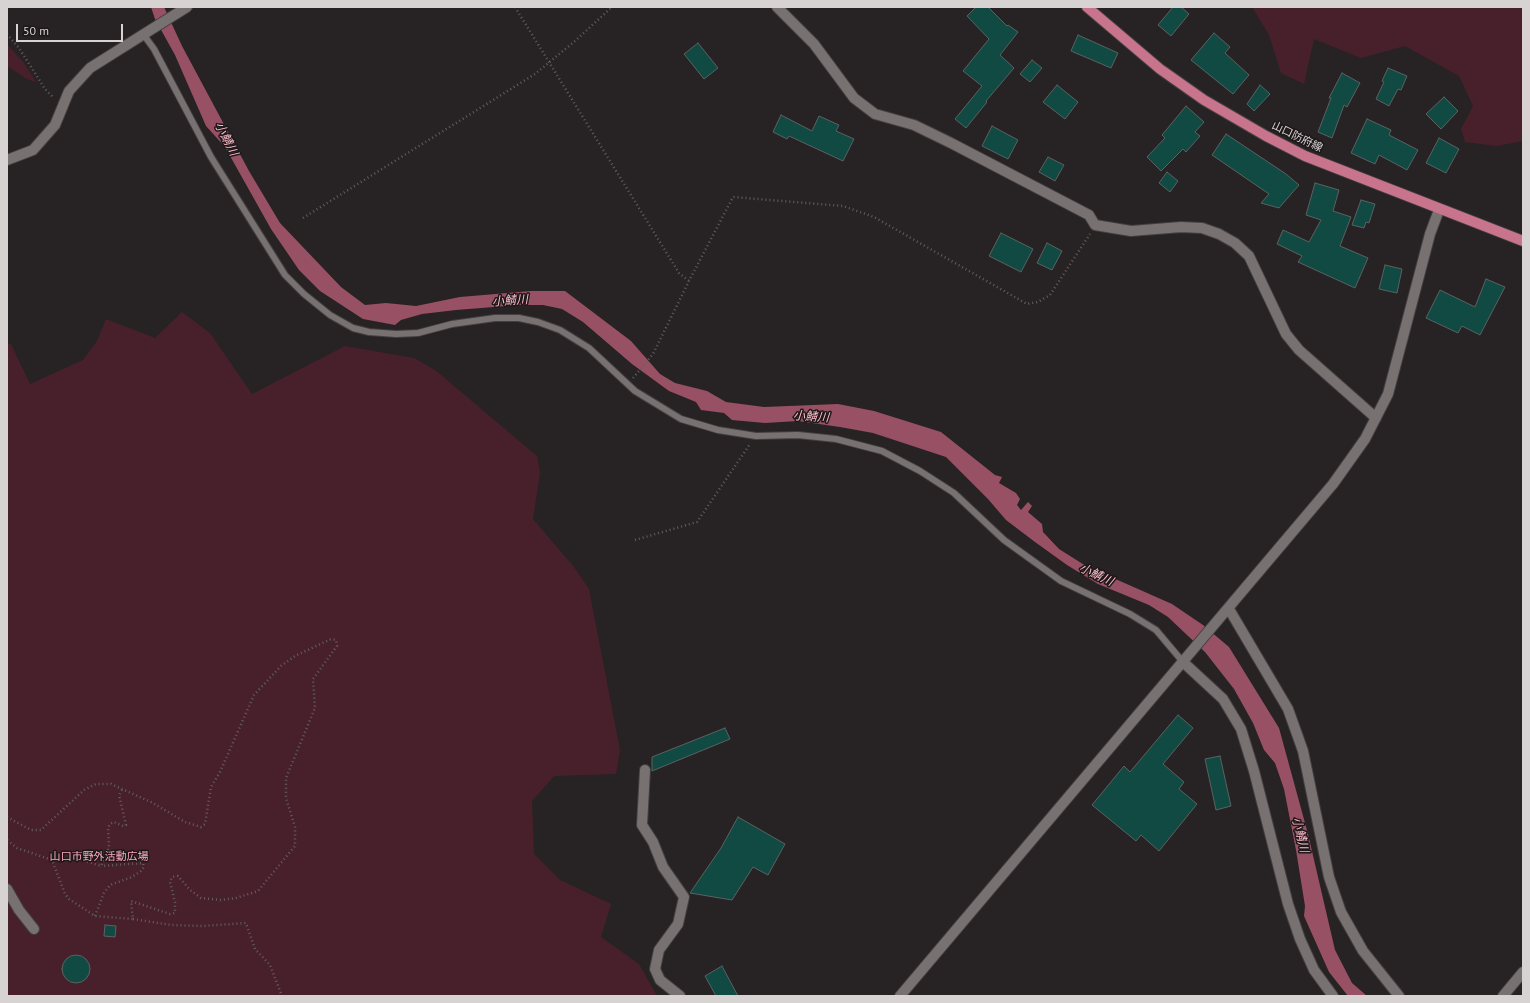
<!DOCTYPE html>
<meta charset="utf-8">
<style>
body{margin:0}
#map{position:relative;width:1530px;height:1003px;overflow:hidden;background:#272223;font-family:"PT Sans",sans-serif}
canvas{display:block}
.frame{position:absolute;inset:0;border:8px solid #d7d3d3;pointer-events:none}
.scale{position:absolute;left:16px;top:24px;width:107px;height:18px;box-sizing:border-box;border:2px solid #d7d3d3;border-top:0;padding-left:5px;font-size:12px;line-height:14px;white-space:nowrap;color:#d7d3d3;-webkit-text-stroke:3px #1e181a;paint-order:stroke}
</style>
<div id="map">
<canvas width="1530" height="1003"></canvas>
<div class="frame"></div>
<div class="scale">50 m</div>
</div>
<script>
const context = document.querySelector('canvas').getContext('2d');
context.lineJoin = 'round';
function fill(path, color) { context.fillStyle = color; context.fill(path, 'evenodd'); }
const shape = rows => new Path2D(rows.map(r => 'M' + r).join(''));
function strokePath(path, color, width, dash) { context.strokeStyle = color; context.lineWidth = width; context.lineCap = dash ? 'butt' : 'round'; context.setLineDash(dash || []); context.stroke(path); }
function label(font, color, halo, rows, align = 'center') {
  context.font = font + ' "PT Sans","Noto Sans JP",sans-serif'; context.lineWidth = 3; context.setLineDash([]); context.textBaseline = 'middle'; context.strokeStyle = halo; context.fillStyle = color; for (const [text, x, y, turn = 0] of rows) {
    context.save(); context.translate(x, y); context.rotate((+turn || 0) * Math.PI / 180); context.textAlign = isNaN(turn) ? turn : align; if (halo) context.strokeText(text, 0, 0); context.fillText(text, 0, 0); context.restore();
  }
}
const green = shape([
 [1252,7,1523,7,1523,141,1497,146,1465,142,1461,129,1473,106,1459,76,1405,46,1361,58,1314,39,1304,84,1281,73,1269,35],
 [7,44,24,63,36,82,27,79,7,66],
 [182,312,210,333,252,394,345,346,414,358,435,370,537,456,540,473,533,519,574,567,589,589,620,750,616,774,554,776,532,801,534,854,560,880,611,904,601,937,639,964,657,996,7,996,7,344,11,344,30,384,83,360,97,341,106,319,155,338]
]);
const water = shape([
 [151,7,164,7,182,46,249,171,280,223,341,287,365,305,386,303,416,306,460,297,531,291,565,291,631,341,660,374,675,383,707,391,726,402,764,407,838,404,874,411,941,432,995,475,1002,477,999,483,1016,493,1020,499,1017,505,1021,510,1028,502,1032,506,1028,512,1042,524,1043,532,1059,549,1086,566,1172,604,1203,625,1229,647,1279,728,1308,834,1335,950,1352,983,1367,996,1348,996,1329,972,1304,916,1305,906,1296,850,1284,789,1275,763,1264,750,1253,723,1234,689,1205,652,1168,617,1149,605,1098,584,1067,565,1035,542,1006,520,988,499,946,457,873,433,840,427,798,421,765,423,732,420,724,413,701,410,696,402,669,391,632,364,583,322,562,309,543,305,519,305,456,310,422,314,401,320,395,325,363,319,320,291,299,270,271,229,225,147,206,126,175,55,155,19]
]);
const building = shape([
 [976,7,988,7,1007,26,1008,25,1018,32,1000,55,1014,68,986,101,987,102,966,128,955,119,982,86,963,71,989,39,967,16,976,7],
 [1173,7,1181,7,1189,14,1171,36,1158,25,1173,7],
 [1214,33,1230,47,1225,53,1249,75,1233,94,1191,60,1214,33],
 [1078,35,1118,53,1111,68,1071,51,1078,35],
 [698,43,718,68,704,79,684,54,698,43],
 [1032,60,1042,68,1030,82,1020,74,1032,60],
 [1388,68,1407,76,1401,90,1398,89,1389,106,1376,99,1384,82,1382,81,1388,68],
 [1342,73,1360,83,1347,107,1344,105,1332,138,1318,132,1331,98,1329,98,1342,73],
 [1057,85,1078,102,1065,119,1043,102,1057,85],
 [1260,85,1270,94,1254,111,1247,104,1260,85],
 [1444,97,1458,111,1441,129,1426,114,1444,97],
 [1186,106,1204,122,1195,132,1200,136,1186,152,1183,149,1161,171,1147,157,1165,138,1162,135,1186,106],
 [781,115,812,131,819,116,839,125,836,131,854,139,843,161,789,136,787,139,773,132,781,115],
 [1367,119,1391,130,1389,135,1418,150,1407,170,1379,155,1375,164,1351,153,1367,119],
 [992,126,1018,140,1008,159,982,146,992,126],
 [1226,134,1286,174,1299,185,1279,208,1261,203,1269,194,1212,155,1226,134],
 [1439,138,1459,149,1446,173,1426,163,1439,138],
 [1048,157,1064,165,1055,181,1039,172,1048,157],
 [1167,172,1178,181,1170,192,1159,183,1167,172],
 [1315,183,1339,190,1333,211,1351,217,1340,246,1368,258,1355,288,1298,262,1302,256,1277,244,1283,230,1309,242,1321,220,1306,215,1315,183],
 [1361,200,1375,204,1369,223,1366,222,1364,228,1352,225,1361,200],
 [1001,233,1033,249,1021,272,989,256,1001,233],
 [1047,243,1062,251,1052,270,1037,263,1047,243],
 [1385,265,1402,269,1397,293,1379,289,1385,265],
 [1486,279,1505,287,1480,335,1462,326,1458,333,1426,318,1440,290,1475,307,1486,279],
 [1178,715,1193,728,1163,764,1184,782,1179,789,1197,804,1159,851,1141,835,1136,841,1092,805,1124,766,1130,772,1178,715],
 [725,728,730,739,652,771,652,757,725,728],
 [1220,756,1231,806,1216,810,1205,759,1220,756],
 [738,817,785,844,768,875,753,867,732,900,690,893,721,848,738,817],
 [105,925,116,926,115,937,104,936,105,925],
 '62 969a14 14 0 1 1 28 0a14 14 0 1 1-28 0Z',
 [722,966,738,996,716,996,705,976,722,966]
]);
const path = shape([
 [515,7,679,273,689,281],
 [7,34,19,48,45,89,54,98],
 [303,218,535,74,575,41,612,7],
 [633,378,653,354,689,281,733,197,843,206,874,217,1027,304,1038,302,1050,295,1090,234],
 [635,540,697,522,750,444],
 [7,817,31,830,41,830,84,790,96,784,111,784,153,803,185,822,201,827,205,824,211,787,220,772,254,695,281,666,295,656,331,639,336,640,337,646,313,679,315,708,286,778,286,798,295,827,295,846,258,891,236,898,221,900,201,898,190,890,178,876,172,877,170,882,175,902,175,913,170,914,131,901,133,919,95,916,69,899,65,894,52,860,17,848,7,840],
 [52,860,72,857,101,866,109,847,108,828,110,824,114,822,123,826,126,825,119,795,123,788],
 [95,916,104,893,110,885,132,877,141,871,144,867,143,863,101,866],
 [133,919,171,925,203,926,246,923,255,949,270,965,282,996]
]);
const lane = shape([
 [143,34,154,49,211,157,285,275,304,294,330,315,353,328,369,332,396,334,418,333,452,324,495,318,519,318,538,322,560,330,589,348,635,391,681,419,718,430,756,436,798,435,836,439,882,451,920,471,954,493,1004,540,1061,581,1130,614,1156,630,1183,662]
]);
const street = shape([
 [777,7,814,44,854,98,875,114,914,125,951,143,1089,215,1095,225,1131,231,1181,227,1202,228,1219,234,1235,243,1249,256,1286,334,1299,350,1376,418],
 [7,160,33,150,55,125,69,91,90,68,187,7],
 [1229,609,1288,709,1303,751,1329,877,1341,912,1363,951,1399,996],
 [1183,662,1223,699,1241,729,1254,771,1288,904,1300,939,1314,970,1333,996],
 [645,770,642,825,653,842,663,867,684,897,678,924,659,950,655,969,660,980,680,996],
 [7,889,19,910,34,929],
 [900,996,1333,484,1365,439,1388,394,1430,234,1439,210],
 [1503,996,1523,972]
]);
const primary = shape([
 [1087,7,1160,69,1204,100,1266,136,1305,156,1523,241]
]);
const streetNames = [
 ["山口防府線",1297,137,26]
];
const parkNames = [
 ["山口市野外活動広場",99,857]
];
const waterNames = [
 ["小鯖川",226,139,63],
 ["小鯖川",510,301,-4],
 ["小鯖川",811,417,4],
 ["小鯖川",1096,575,25],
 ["小鯖川",1300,835,76]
];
fill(green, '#48202c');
fill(water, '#985164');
fill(building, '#114a43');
strokePath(building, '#5b6261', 1);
strokePath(lane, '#443f40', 8);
strokePath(street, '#443f40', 12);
strokePath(primary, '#443f40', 12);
strokePath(path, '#635f5f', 2.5, [1, 3]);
strokePath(lane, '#787172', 6);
strokePath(street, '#787172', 10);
strokePath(primary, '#c7748c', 10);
label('11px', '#d7d3d3', '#1e181a', streetNames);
label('11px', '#fca8bd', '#1e181a', parkNames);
label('italic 12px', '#ffbecd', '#1e181a', waterNames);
</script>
